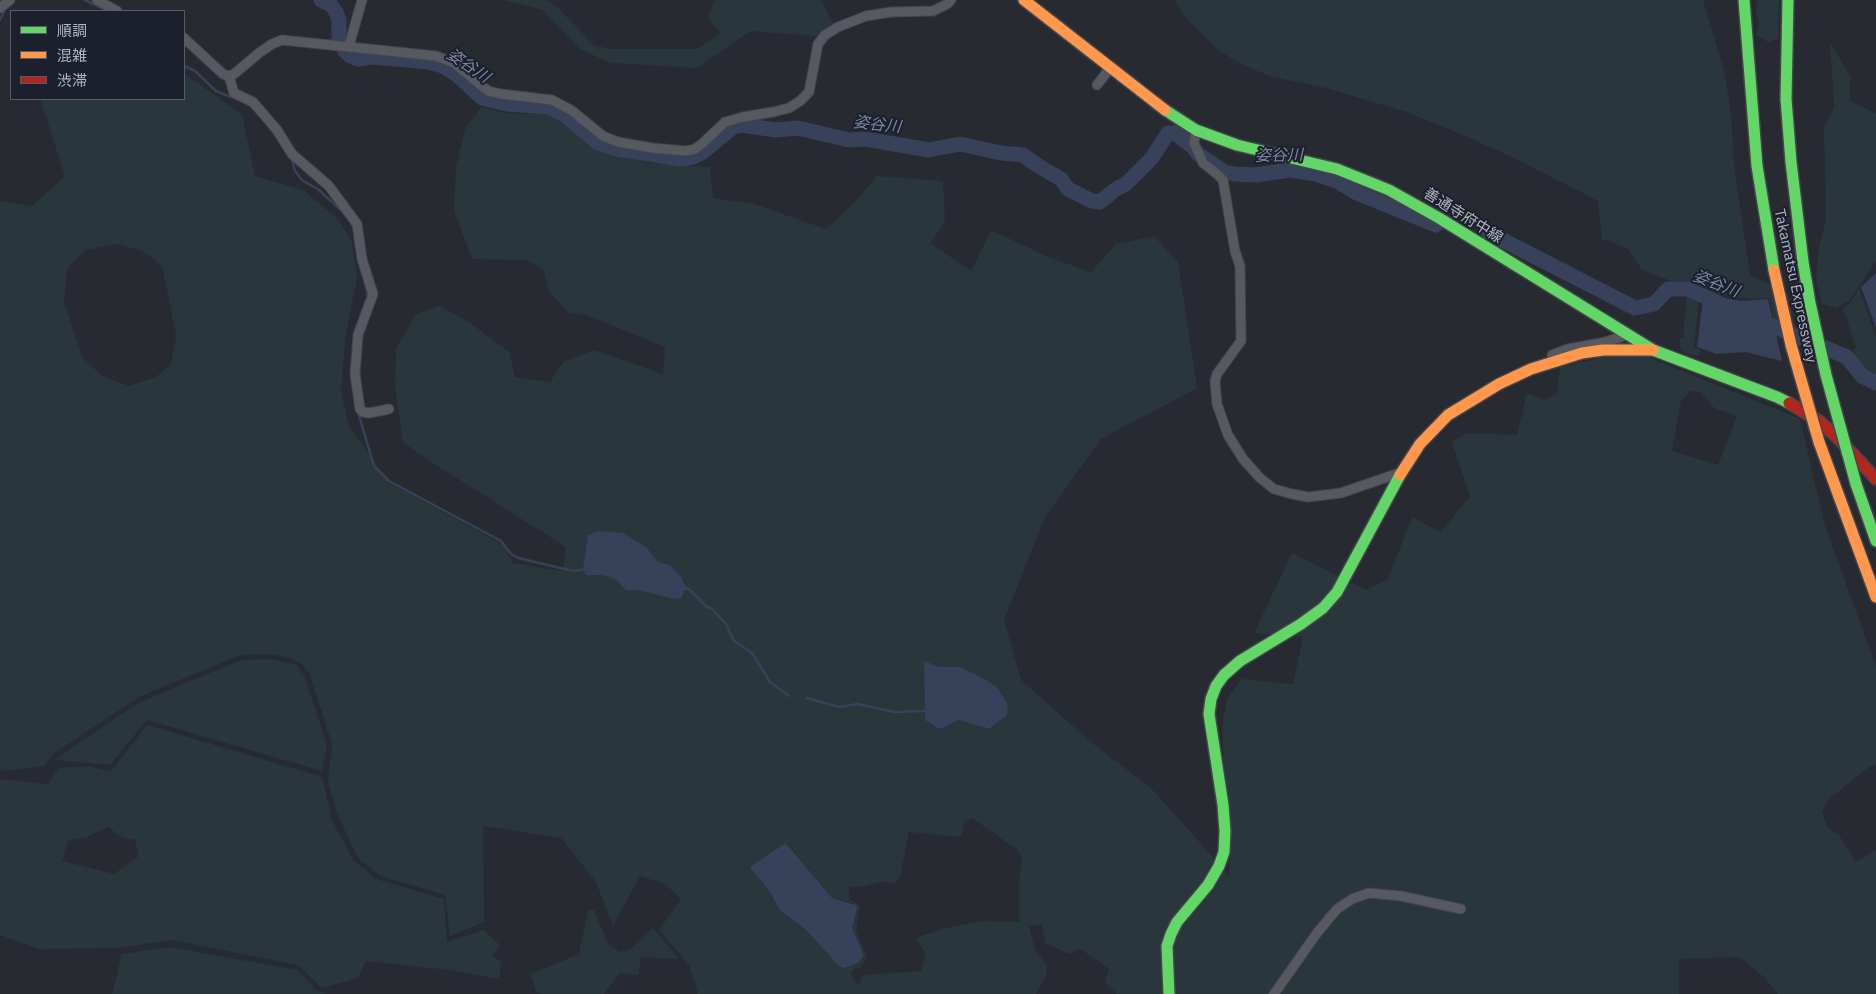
<!DOCTYPE html>
<meta charset="utf-8">
<style>
body{margin:0}
#map{position:relative;width:1876px;height:994px;overflow:hidden;background:#282a32;font-family:"IBM Plex Sans","Noto Sans JP",sans-serif}
canvas{display:block}
.legend{position:absolute;left:10px;top:10px;width:175px;height:90px;box-sizing:border-box;background:#1c202c;border:1px solid #585c69;margin:0;padding:6px 9px;list-style:none;font-size:15px;color:#b1b5c4}
.legend li{display:flex;align-items:center;gap:10px;height:25px}
.legend b{width:25px;border:1px solid #585c69}
</style>
<div id="map">
<canvas width="1876" height="994"></canvas>
<ul class="legend">
<li><b style="height:6px;background:#63d668"></b>順調</li>
<li><b style="height:6px;background:#ff974d"></b>混雑</li>
<li><b style="height:6px;background:#b3261e"></b>渋滞</li>
</ul>
</div>
<script>
const context = document.querySelector('canvas').getContext('2d');
context.lineJoin = 'round';
function fill(path, color) { context.fillStyle = color; context.fill(path, 'evenodd'); }
const shape = rows => new Path2D(rows.map(r => 'M' + r).join(''));
function strokePath(path, color, width, dash) { context.strokeStyle = color; context.lineWidth = width; context.lineCap = dash ? 'butt' : 'round'; context.setLineDash(dash || []); context.stroke(path); }
function label(font, color, halo, rows, align = 'center') {
  context.font = font + ' "IBM Plex Sans","Noto Sans JP",sans-serif'; context.lineWidth = 4; context.setLineDash([]); context.textBaseline = 'middle'; context.strokeStyle = halo; context.fillStyle = color; for (const [text, x, y, turn = 0] of rows) {
    context.save(); context.translate(x, y); context.rotate((+turn || 0) * Math.PI / 180); context.textAlign = isNaN(turn) ? turn : align; if (halo) context.strokeText(text, 0, 0); context.fillText(text, 0, 0); context.restore();
  }
}
const green = shape([
 [503,0,546,0,557,7,594,45,610,49,698,49,721,33,708,19,714,0,821,0,833,24,815,36,750,31,697,68,611,63,580,49,543,10],
 [1174,0,1703,0,1725,74,1731,115,1734,166,1750,275,1787,292,1796,331,1775,325,1769,298,1754,299,1700,292,1642,270,1627,248,1602,239,1598,201,1516,159,1470,138,1407,112,1326,88,1272,77,1243,65,1218,50,1189,21],
 [1758,0,1779,0,1778,39,1768,42,1756,35,1759,24,1756,11],
 [1830,42,1850,76,1850,101,1876,113,1876,261,1849,301,1836,308,1822,304,1816,280,1819,246,1826,221,1824,128,1834,107],
 [184,73,242,115,255,176,303,190,339,220,352,242,357,278,345,340,341,392,349,426,388,482,502,544,513,563,563,571,566,547,425,458,403,442,395,386,396,348,416,314,439,306,469,322,509,352,515,377,550,382,563,362,594,350,663,374,665,347,587,315,569,313,548,290,544,271,528,260,472,259,454,211,456,165,466,127,482,107,505,113,548,114,575,132,598,151,651,163,710,167,713,198,754,204,826,229,853,204,877,176,943,181,945,222,930,243,971,271,991,230,1048,257,1091,272,1116,244,1154,236,1178,262,1197,388,1101,439,1045,517,1004,620,1021,680,1092,743,1150,787,1230,876,1222,727,1227,699,1241,679,1293,684,1303,637,1254,633,1292,553,1366,590,1388,579,1412,517,1441,532,1470,496,1452,442,1467,433,1517,435,1527,393,1544,400,1557,394,1560,367,1609,356,1648,357,1800,419,1825,526,1876,666,1876,765,1869,767,1830,798,1822,812,1828,828,1839,835,1856,862,1876,850,1876,994,1778,994,1765,978,1739,957,1679,959,1679,994,1117,994,1105,982,1109,969,1079,948,1070,954,1045,943,1042,925,1029,926,1035,950,1047,965,1046,977,1036,994,698,994,689,965,659,930,681,899,665,884,640,876,613,926,596,882,561,838,483,826,484,922,450,936,445,895,381,876,358,858,339,818,328,782,332,744,310,675,303,665,288,657,266,654,240,655,139,697,53,754,44,766,0,771,0,201,32,206,65,176,40,99,184,99],
 [117,244,143,251,162,266,176,335,171,364,156,377,129,386,102,376,82,357,64,302,67,269,85,250],
 [1691,391,1701,392,1714,408,1737,416,1718,465,1672,451,1681,401],
 [924,662,988,681,997,687,1008,705,1007,715,989,729,959,720,940,729,937,728,925,720],
 [972,818,1018,850,1022,858,1019,880,1019,922,983,921,946,928,915,938,926,953,921,971,863,975,859,986,854,981,851,972,855,968,861,968,867,957,856,931,860,906,850,899,848,887,865,886,884,881,894,884,900,877,909,832,961,837,964,822],
 [787,843,832,898,853,903,857,909,852,928,864,955,840,966,806,930,779,909,770,892,751,869],
 [1859,288,1876,337,1876,380,1859,369,1853,349,1856,348,1843,308,1851,302],
 [1687,294,1699,298,1694,347,1701,350,1698,357,1681,351,1679,340,1680,338,1683,338],
 [270,659,296,665,304,675,327,745,322,771,147,720,110,765,54,760,138,703,241,660],
 [147,725,322,777,332,820,353,860,376,879,444,899,447,942,484,930,500,945,492,956,501,962,499,979,449,970,366,961,358,978,322,988,298,965,171,940,118,948,39,949,0,935,0,779,48,784,59,768,88,766,111,771],
 [108,827,123,838,135,840,139,856,114,874,62,861,68,840,85,838],
 [588,910,594,910,608,944,620,952,630,949,653,928,679,959,641,957,638,975,619,973,604,994,542,994,536,992,531,974,579,954],
 [169,947,297,970,317,991,326,994,112,994,122,954]
]);
const water = shape([
 [1876,273,1876,328,1861,287],
 [1701,294,1741,301,1768,299,1782,361,1746,352,1717,354,1697,347,1703,299],
 [599,531,623,533,646,547,658,562,670,565,681,577,686,587,681,598,674,599,639,590,628,591,625,590,618,581,611,577,601,575,586,575,583,569,588,535],
 [924,661,940,667,960,667,988,681,997,687,1008,705,1007,715,989,729,959,720,940,729,937,728,925,720],
 [786,843,832,898,856,905,857,909,852,928,864,955,859,962,845,968,840,967,806,930,779,909,770,892,751,869,751,866]
]);
const stream = shape([
 [85,0,108,11],
 [0,20,5,9],
 [184,66,195,71,216,91,244,102,253,108],
 [291,157,295,171,302,180,319,190,344,213],
 [365,283,368,297],
 [358,412,374,466,389,481,501,541,511,554,518,558,573,571,587,569],
 [683,587,690,590,707,607,712,609,726,624,734,641,752,653,770,682,789,696],
 [807,698,839,707,858,704,894,712,926,711]
]);
const river = shape([
 [321,0,331,5,336,12,339,20,339,38,345,51,350,56,358,59,372,57,429,62,443,66,456,74,482,98,507,104,549,107,567,117,598,143,617,149,681,159,693,157,703,152,733,127,741,125,776,130,798,128,849,140,865,139,929,150,960,144,1001,153,1023,155,1040,167,1061,179,1068,189,1092,201,1100,202,1116,189,1126,184,1152,158,1168,133,1175,133,1193,147,1198,154,1225,172,1235,174,1255,175,1290,170,1315,174,1337,181,1357,193,1436,225],
 [1489,233,1635,308,1654,304,1668,289,1687,289,1721,304],
 [1756,319,1847,357,1862,376,1876,383]
]);
const street = shape([
 [97,0,117,11],
 [0,8,10,0],
 [184,38,223,74,229,76,234,74,259,53,272,44,282,40,436,56,454,63,488,91,501,94,552,100,571,110,603,136,618,142,652,148,686,151,695,149,703,143,725,122,743,117,773,112,789,108,800,101,809,92,818,44,825,35,838,27,866,16,891,12,933,11,947,4,951,0],
 [349,46,362,0],
 [229,76,234,93,253,102,277,130,292,154,329,186,357,224,362,259,373,294,358,335,355,374,360,409,363,412,369,413,389,409],
 [1097,85,1110,68],
 [1196,130,1194,143,1203,163,1217,174,1223,180,1235,251,1240,266,1241,341,1217,374,1215,381,1217,404,1228,435,1243,459,1260,478,1274,489,1292,494,1308,497,1341,493,1402,472],
 [1552,355,1568,349,1606,342,1626,335],
 [1274,994,1317,933,1337,909,1352,899,1369,893,1401,896,1461,909]
]);
const fast = shape([
 [1744,0,1757,166,1774,270],
 [1788,0,1786,99,1791,162,1803,262],
 [1165,110,1196,130,1237,145,1337,169,1389,190,1439,218,1653,350,1777,397,1789,403],
 [1856,484,1876,541],
 [1169,994,1167,946,1171,934,1177,922,1208,885,1219,866,1224,852,1225,831,1223,805,1209,714,1211,699,1216,686,1224,675,1240,661,1301,624,1323,608,1337,592,1400,475]
]);
const slow = shape([
 [1024,0,1165,110],
 [1819,442,1876,597],
 [1400,475,1420,444,1448,415,1499,384,1531,369,1582,353,1603,350,1653,350]
]);
const jam = shape([
 [1789,403,1819,421,1841,441,1876,479]
]);
const fastBridge = shape([
 [1803,262,1810,303,1826,375,1856,484]
]);
const slowBridge = shape([
 [1774,270,1791,345,1819,442]
]);
const streetNames = [
 ["善通寺府中線",1463,216,32],
 ["Takamatsu Expressway",1795,286,78]
];
const waterNames = [
 ["姿谷川",468,66,34],
 ["姿谷川",877,125,6],
 ["姿谷川",1279,156,-1],
 ["姿谷川",1716,284,21]
];
fill(green, '#29363b');
fill(water, '#38415a');
strokePath(stream, '#38415a', 2.5);
strokePath(river, '#38415a', 15);
strokePath(street, '#44454b', 11);
strokePath(fast, '#44454b', 14);
strokePath(slow, '#44454b', 14);
strokePath(jam, '#44454b', 14);
strokePath(street, '#575960', 9);
strokePath(fast, '#63d668', 11);
strokePath(slow, '#ff974d', 11);
strokePath(jam, '#b3261e', 11);
strokePath(fastBridge, '#44464e', 14, []);
strokePath(slowBridge, '#44464e', 14, []);
strokePath(fastBridge, '#63d668', 11);
strokePath(slowBridge, '#ff974d', 11);
label('15px', '#b1b5c4', '#1c202c', streetNames);
label('italic 16px', '#7c87a9', '#1c202c', waterNames);
</script>
